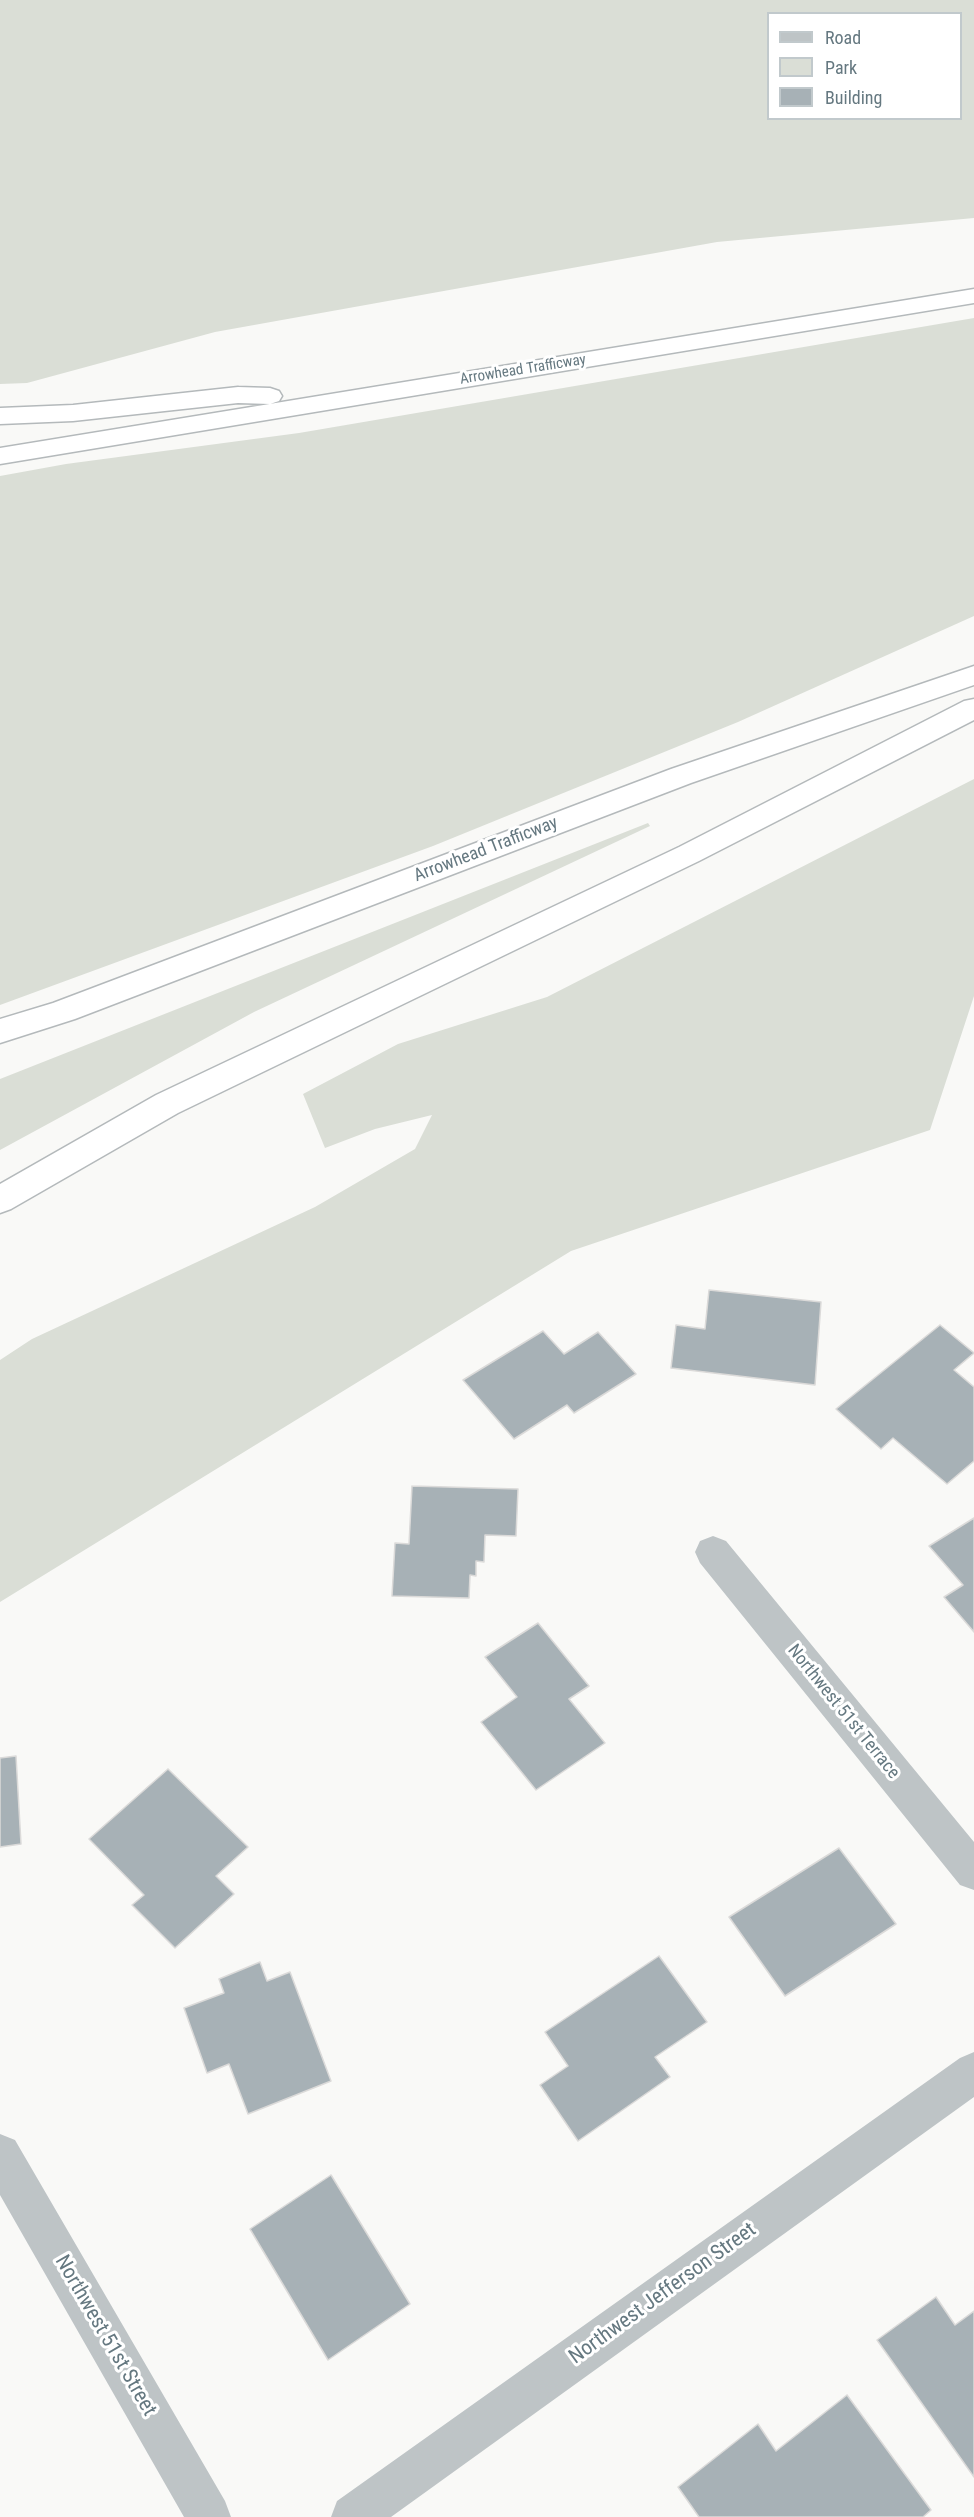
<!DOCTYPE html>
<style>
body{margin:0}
#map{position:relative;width:974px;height:2517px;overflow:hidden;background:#f9f9f7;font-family:"Roboto Condensed",sans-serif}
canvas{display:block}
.legend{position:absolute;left:767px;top:12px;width:195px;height:108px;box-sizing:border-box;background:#fff;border:2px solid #c1c9cc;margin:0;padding:8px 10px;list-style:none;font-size:18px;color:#657880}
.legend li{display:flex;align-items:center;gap:12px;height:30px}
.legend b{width:30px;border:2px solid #c1c9cc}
</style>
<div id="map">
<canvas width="974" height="2517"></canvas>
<ul class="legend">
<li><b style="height:8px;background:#bec4c6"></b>Road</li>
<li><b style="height:16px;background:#daded6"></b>Park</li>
<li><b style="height:16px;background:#a7b1b6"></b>Building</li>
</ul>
</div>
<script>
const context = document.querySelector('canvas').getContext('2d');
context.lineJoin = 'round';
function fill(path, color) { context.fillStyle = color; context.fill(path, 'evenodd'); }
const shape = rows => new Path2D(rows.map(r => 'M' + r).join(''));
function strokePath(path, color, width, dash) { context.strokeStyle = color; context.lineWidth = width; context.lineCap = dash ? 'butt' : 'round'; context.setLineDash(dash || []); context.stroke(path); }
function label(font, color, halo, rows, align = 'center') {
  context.font = font + ' "Roboto Condensed",sans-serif'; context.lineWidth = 6; context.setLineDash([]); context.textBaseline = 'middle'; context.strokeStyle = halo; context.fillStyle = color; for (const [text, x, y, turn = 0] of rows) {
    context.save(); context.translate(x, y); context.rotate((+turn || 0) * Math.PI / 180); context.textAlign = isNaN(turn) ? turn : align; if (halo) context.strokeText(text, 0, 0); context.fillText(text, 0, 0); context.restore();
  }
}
const green = shape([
 [0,0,974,0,974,218,717,242,215,332,27,383,0,384],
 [768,14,960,14,960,118,768,118],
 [974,318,974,616,738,722,433,846,0,1005,0,476,66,464,299,433],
 [974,779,974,996,930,1130,571,1251,0,1602,0,1360,32,1339,315,1207,415,1149,432,1115,375,1129,325,1148,303,1094,398,1044,547,997],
 [648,823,650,826,254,1012,0,1150,0,1079]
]);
const building = shape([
 [709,1290,821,1302,815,1385,671,1368,676,1325,705,1329,709,1290],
 [940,1325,974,1353,954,1370,974,1387,974,1461,947,1484,893,1438,881,1449,836,1409,940,1325],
 [543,1331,564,1354,598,1332,636,1374,574,1413,567,1405,514,1439,463,1380,543,1331],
 [412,1486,518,1489,516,1536,485,1535,484,1562,476,1561,476,1576,470,1575,469,1598,392,1596,395,1543,409,1544,412,1486],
 [974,1518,974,1632,944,1597,963,1585,929,1546,974,1518],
 [538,1623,589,1686,569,1699,605,1743,536,1790,481,1722,517,1697,485,1657,538,1623],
 [16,1756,21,1844,0,1847,0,1758,16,1756],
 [168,1769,248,1847,216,1876,234,1894,175,1948,132,1905,144,1895,89,1839,168,1769],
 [839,1848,896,1924,785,1996,729,1917,839,1848],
 [659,1956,707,2022,655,2057,670,2077,578,2141,540,2085,568,2066,545,2032,659,1956],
 [260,1962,267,1981,290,1972,331,2081,248,2114,229,2064,207,2073,184,2008,224,1993,219,1979,260,1962],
 [331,2175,410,2304,328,2360,250,2229,331,2175],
 [936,2297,955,2325,974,2311,974,2477,877,2340,936,2297],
 [847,2395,931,2510,923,2517,699,2517,678,2487,758,2424,776,2451,847,2395]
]);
const minor = shape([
 [713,1536,726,1541,974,1842,974,1890,960,1885,700,1563,695,1552,700,1541,713,1536],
 [974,2052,974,2097,391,2517,331,2517,337,2501,960,2058,974,2052],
 [0,2134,15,2140,225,2501,231,2517,184,2517,0,2195,0,2134]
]);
const highway = shape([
 [974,289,974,303,0,464,0,448,974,289],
 [238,387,270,388,279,391,282,396,279,401,270,404,238,403,73,421,0,424,0,408,73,405,238,387],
 [974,666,974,685,691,783,75,1019,0,1043,0,1019,53,1003,671,769,974,666],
 [974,699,974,720,699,861,178,1113,11,1209,0,1213,0,1184,156,1095,679,847,964,701,974,699]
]);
const farStreetnames = [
 ["Arrowhead Trafficway",523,370,-9]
];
const streetNames = [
 ["Arrowhead Trafficway",486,850,-21],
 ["Northwest 51st Terrace",843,1712,51]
];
const nearStreetnames = [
 ["Northwest Jefferson Street",663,2294,-36],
 ["Northwest 51st Street",105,2336,60]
];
fill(green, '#daded6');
fill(building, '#a7b1b6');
strokePath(building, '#dbdad9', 1.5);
strokePath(highway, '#b4b9bb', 3);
fill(minor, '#bec4c6');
fill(highway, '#fff');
label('15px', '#657880', '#fff', farStreetnames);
label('18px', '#657880', '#fff', streetNames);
label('21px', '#657880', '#fff', nearStreetnames);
</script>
